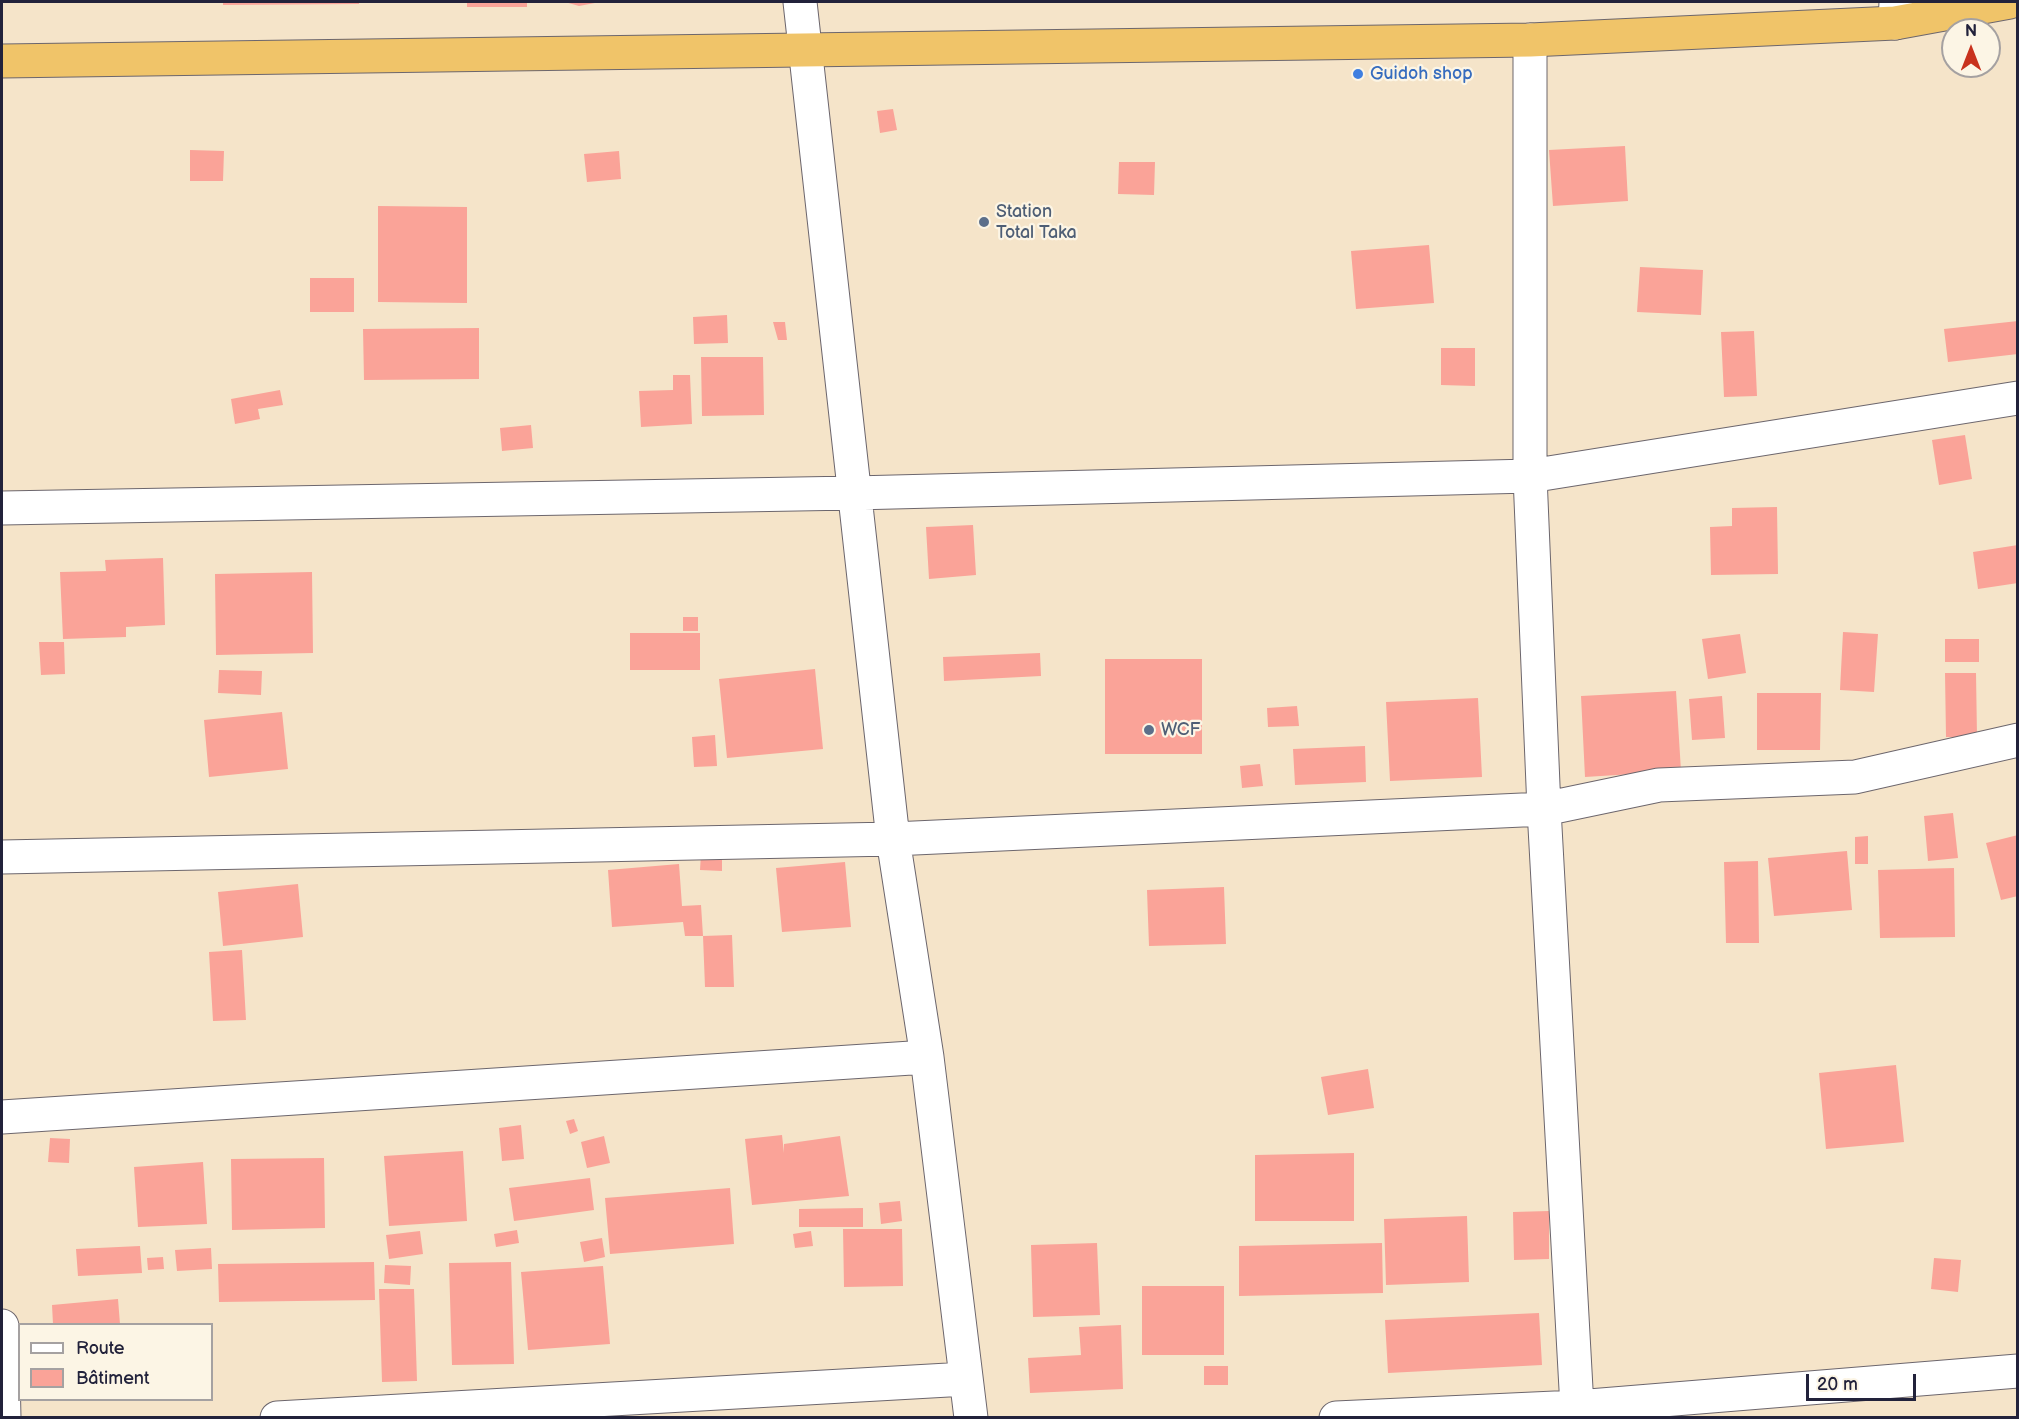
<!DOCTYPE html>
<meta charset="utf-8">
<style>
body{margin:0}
#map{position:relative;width:2019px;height:1419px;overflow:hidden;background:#f5e4c9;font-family:"Balsamiq Sans",sans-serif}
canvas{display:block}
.frame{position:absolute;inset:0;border:3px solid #22223b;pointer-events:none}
.legend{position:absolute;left:18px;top:1323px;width:195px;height:78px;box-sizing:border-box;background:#fcf5e5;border:2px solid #a5a1a1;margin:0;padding:8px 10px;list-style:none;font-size:18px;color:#22223b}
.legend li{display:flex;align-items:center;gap:12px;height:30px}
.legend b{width:30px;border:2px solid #a5a1a1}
.north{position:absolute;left:1941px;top:18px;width:60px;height:60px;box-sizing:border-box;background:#fcf5e5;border:2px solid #a5a1a1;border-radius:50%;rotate:0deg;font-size:16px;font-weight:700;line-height:24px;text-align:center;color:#22223b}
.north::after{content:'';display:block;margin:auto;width:21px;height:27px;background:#c8321e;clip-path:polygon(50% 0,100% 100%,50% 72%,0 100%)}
.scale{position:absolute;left:1806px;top:1374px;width:110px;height:27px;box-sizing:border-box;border:3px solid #22223b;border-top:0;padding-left:8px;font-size:18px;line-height:21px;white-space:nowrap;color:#22223b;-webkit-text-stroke:4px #fcf5e5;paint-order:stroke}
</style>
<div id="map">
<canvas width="2019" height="1419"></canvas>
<div class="frame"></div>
<ul class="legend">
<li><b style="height:8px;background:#fff"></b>Route</li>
<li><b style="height:16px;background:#faa398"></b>Bâtiment</li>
</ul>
<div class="north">N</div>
<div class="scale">20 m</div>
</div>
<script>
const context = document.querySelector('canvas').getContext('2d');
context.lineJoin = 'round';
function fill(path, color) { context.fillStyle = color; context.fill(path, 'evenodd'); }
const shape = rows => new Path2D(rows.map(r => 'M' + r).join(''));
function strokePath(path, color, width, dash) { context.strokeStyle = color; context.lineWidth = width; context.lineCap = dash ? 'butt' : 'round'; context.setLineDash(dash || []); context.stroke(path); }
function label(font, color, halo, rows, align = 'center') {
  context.font = font + ' "Balsamiq Sans",sans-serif'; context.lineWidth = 4.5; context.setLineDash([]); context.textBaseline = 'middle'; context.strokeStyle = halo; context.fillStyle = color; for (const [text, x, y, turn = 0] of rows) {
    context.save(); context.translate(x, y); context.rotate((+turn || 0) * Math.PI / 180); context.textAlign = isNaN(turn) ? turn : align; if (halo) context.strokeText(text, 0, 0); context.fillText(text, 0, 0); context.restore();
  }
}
const building = shape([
 [223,2,359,2,359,4,223,5],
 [467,2,527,2,527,7,467,7],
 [565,2,600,2,579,6],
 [893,109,897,130,880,133,877,111],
 [1625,146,1628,201,1553,206,1549,150],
 [190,150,224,151,223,181,190,181],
 [619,151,621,179,587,182,584,154],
 [1119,162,1155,162,1154,195,1118,194],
 [378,206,467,207,467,303,378,302],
 [1429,245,1434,303,1356,309,1351,251],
 [1640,267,1703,270,1701,315,1637,312],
 [310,278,354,278,354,312,310,312],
 [727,315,728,343,694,344,693,317],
 [2018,321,2018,354,1948,362,1944,329],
 [773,322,785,322,787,340,778,340],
 [479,328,479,379,364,380,363,329],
 [1754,331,1757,396,1724,397,1721,332],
 [1441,348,1475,348,1475,386,1441,385],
 [701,357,763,357,764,415,702,416],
 [673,375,690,375,692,424,641,427,639,391,673,390],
 [280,390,283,405,258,409,260,419,235,424,231,399],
 [531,425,533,448,502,451,500,428],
 [1965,435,1972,479,1939,485,1932,440],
 [1777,507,1778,574,1711,575,1710,527,1732,526,1732,508],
 [973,525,976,575,929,579,926,527],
 [2018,545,2018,583,1978,589,1973,552],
 [163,558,165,625,126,627,126,637,63,639,60,572,106,571,105,560],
 [312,572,313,653,216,655,215,574],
 [683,617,698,617,698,631,683,631],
 [1843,632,1878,634,1874,692,1840,690],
 [630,633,700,633,700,670,630,670],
 [1740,634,1746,673,1708,679,1702,639],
 [1945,639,1979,639,1979,662,1945,662],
 [39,642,64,642,65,674,41,675],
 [1040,653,1041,676,944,681,943,657],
 [1105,659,1202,659,1202,754,1105,754],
 [815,669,823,749,727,758,719,679],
 [219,670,262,671,261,695,218,693],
 [1945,673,1976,673,1977,737,1946,737],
 [1676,691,1681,771,1585,777,1581,696],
 [1757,693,1821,693,1820,750,1757,750],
 [1722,696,1725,738,1692,740,1689,699],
 [1478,698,1482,777,1390,781,1386,702],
 [1297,706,1299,726,1268,727,1267,708],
 [282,712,288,769,209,777,204,720],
 [715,735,717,766,694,767,692,737],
 [1365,746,1366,782,1295,785,1293,749],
 [1260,764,1263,786,1242,788,1240,766],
 [1953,813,1958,858,1928,861,1924,816],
 [2018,835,2018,896,2001,900,1986,843],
 [1868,836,1868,864,1855,864,1855,837],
 [1847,851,1852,910,1774,916,1768,858],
 [701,854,722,855,722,871,700,870],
 [1758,861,1759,943,1726,943,1724,862],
 [845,862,851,927,782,932,776,868],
 [679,864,682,906,701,905,703,936,732,935,734,987,705,987,703,936,685,936,683,922,612,927,608,870],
 [1954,868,1955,937,1880,938,1878,870],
 [298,884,303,937,223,946,218,892],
 [1224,887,1226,944,1149,946,1147,890],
 [242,950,246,1020,213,1021,209,952],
 [1896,1065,1904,1142,1826,1149,1819,1073],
 [1368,1069,1374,1108,1328,1115,1321,1077],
 [574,1119,578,1131,570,1134,566,1121],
 [521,1125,524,1159,502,1161,499,1128],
 [782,1135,784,1153,784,1144,840,1136,849,1196,752,1205,745,1139],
 [604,1136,610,1163,587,1168,581,1142],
 [50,1138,70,1139,69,1163,48,1162],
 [463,1151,467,1221,389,1226,384,1156],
 [1354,1153,1354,1221,1255,1221,1255,1155],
 [324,1158,325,1228,232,1230,231,1159],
 [203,1162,207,1224,138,1227,134,1167],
 [590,1178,594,1210,514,1221,509,1188],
 [730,1188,734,1244,610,1254,605,1198],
 [900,1201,902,1221,881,1224,879,1203],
 [863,1208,863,1227,799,1227,799,1209],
 [1549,1211,1549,1259,1514,1260,1513,1212],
 [1467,1216,1469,1282,1386,1285,1384,1219],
 [843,1229,902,1229,903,1286,844,1287],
 [517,1230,519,1243,496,1247,494,1234],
 [420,1231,423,1254,389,1259,386,1235],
 [811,1231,813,1246,795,1248,793,1234],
 [602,1238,605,1257,584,1262,580,1242],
 [1097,1243,1100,1315,1033,1317,1031,1245],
 [1382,1243,1383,1293,1239,1296,1239,1246],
 [140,1246,142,1273,78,1276,76,1249],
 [211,1248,212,1269,177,1271,175,1250],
 [163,1257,164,1269,148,1270,147,1258],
 [1934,1258,1961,1260,1958,1292,1931,1289],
 [374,1262,375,1300,219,1302,218,1264],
 [511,1262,514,1364,452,1365,449,1263],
 [385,1265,411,1266,410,1285,384,1283],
 [603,1266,610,1344,528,1350,521,1272],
 [1142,1286,1224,1286,1224,1355,1142,1355],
 [379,1289,414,1289,417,1381,382,1382],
 [118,1299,120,1324,53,1324,52,1305],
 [1539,1313,1542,1365,1388,1373,1385,1320],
 [1121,1325,1123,1389,1030,1393,1028,1358,1081,1355,1079,1327],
 [1204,1366,1228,1366,1228,1385,1204,1385]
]);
const minor = shape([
 [800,2,893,839,927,1057,971,1418],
 [1895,23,1896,2],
 [1530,40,1530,476,1544,809,1577,1407],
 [2,508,854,493,1530,476,2018,398],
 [2,857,893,839,1544,809,1659,785,1855,777,2018,740],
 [2,1117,927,1057],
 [2,1326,4,1418],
 [277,1418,966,1379],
 [1336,1418,1577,1407,2018,1371]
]);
const trunk = shape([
 [2,61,1530,40,1895,23,2010,2]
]);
const markers = [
 [1358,74,6,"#3f7fe0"],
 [984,222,6,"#5c6f8a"],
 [1149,730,6,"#5c6f8a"]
];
const shopNames = [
 ["Guidoh shop",1370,74]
];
const serviceNames = [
 ["Station",996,212],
 ["Total Taka",996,233],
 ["WCF",1161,730]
];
fill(building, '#faa398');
strokePath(minor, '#6c666d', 35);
strokePath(trunk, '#6c666d', 35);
strokePath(minor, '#fff', 33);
strokePath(trunk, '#f0c469', 33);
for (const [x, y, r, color] of markers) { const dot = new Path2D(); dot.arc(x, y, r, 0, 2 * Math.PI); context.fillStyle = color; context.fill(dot); strokePath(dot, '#fcf5e5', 2); }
label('18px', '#366cbe', '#fcf5e5', shopNames, 'left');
label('18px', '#4e5e75', '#fcf5e5', serviceNames, 'left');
</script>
